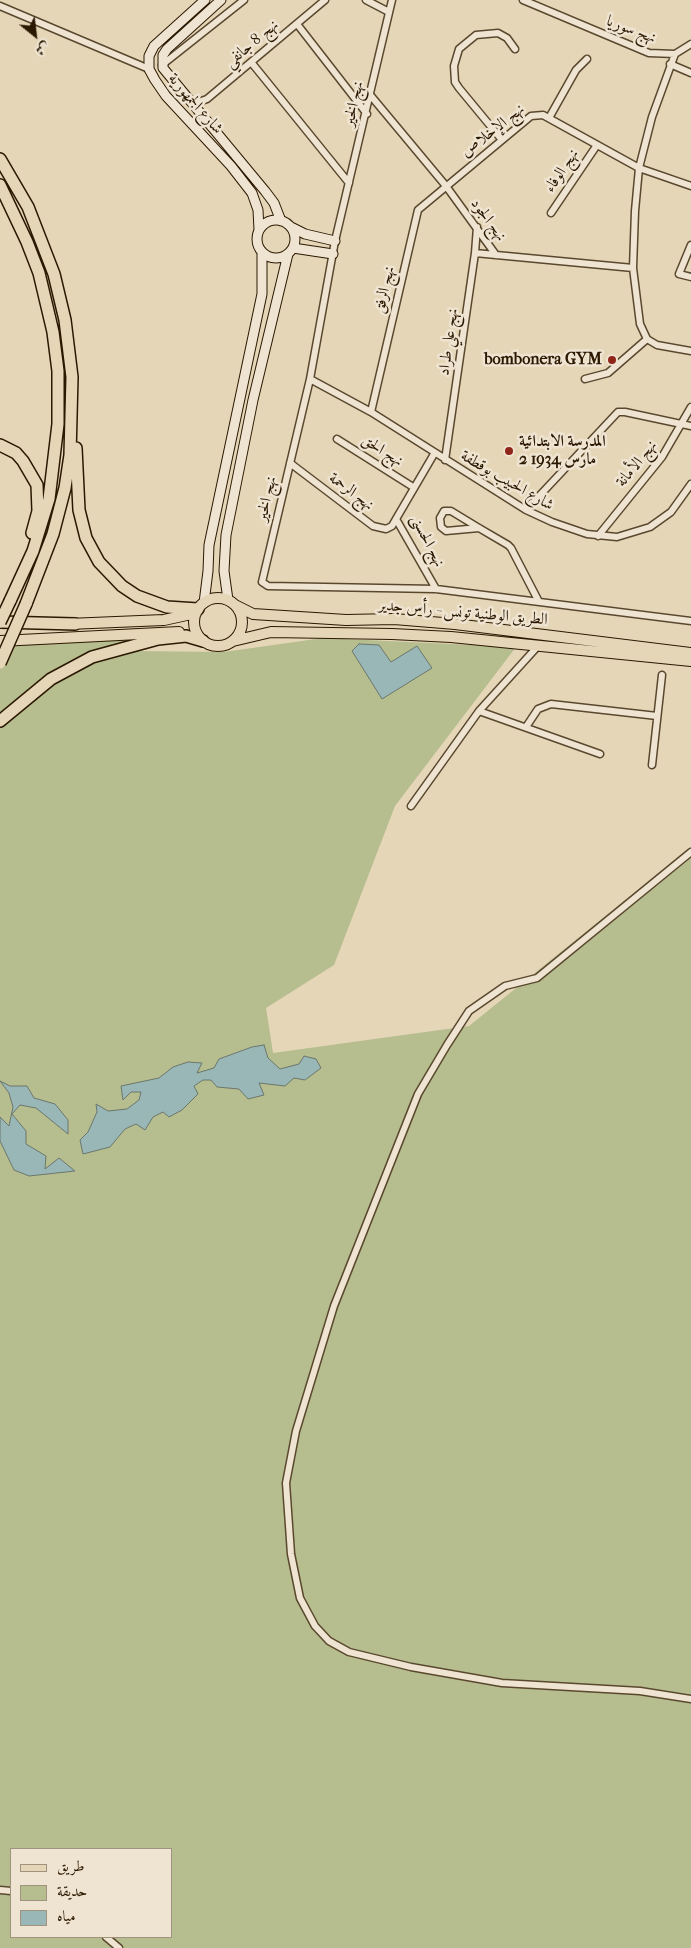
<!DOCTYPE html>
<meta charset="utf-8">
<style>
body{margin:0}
#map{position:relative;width:691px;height:1948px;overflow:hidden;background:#e5d6b8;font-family:"IM FELL French Canon",Amiri,serif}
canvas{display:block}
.legend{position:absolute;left:10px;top:1848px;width:162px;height:90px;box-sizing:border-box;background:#eee4d1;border:1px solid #a0927d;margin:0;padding:6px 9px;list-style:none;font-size:15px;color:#2b1800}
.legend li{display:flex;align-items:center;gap:10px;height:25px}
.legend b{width:25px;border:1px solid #a0927d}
.north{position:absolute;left:10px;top:10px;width:50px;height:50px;-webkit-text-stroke:4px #eee4d1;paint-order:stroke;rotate:151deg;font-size:14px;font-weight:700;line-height:20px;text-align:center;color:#2b1800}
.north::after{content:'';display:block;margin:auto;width:18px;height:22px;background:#2b1800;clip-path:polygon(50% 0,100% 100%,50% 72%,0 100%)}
</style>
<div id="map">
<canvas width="691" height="1948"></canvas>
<ul class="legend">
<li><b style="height:6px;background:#e5d6b8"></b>طريق</li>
<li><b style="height:14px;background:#b6bd8e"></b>حديقة</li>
<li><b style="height:14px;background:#98b7b6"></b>مياه</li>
</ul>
<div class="north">ش</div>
</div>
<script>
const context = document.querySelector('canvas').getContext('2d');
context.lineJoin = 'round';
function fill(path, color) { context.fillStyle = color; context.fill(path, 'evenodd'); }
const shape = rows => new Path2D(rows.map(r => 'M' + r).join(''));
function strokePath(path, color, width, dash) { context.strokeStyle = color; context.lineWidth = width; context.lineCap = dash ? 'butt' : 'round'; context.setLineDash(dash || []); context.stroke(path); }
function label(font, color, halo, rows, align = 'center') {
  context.font = font + ' "IM FELL French Canon",Amiri,serif'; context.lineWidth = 5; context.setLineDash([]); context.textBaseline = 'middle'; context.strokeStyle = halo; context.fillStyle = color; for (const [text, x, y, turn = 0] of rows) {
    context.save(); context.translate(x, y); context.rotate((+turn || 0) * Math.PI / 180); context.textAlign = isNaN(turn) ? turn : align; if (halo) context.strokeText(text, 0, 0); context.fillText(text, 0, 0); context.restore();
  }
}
const green = shape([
 [134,638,135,651,224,652,323,638,516,647,395,806,334,965,266,1008,273,1053,469,1026,691,847,691,1948,0,1948,0,644],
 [11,1849,171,1849,171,1937,11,1937]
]);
const water = shape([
 [359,644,379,645,391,662,417,646,432,668,382,699,352,651,359,644],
 [264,1045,268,1058,280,1069,299,1064,304,1056,316,1059,321,1068,305,1080,294,1078,285,1086,259,1083,264,1095,248,1099,239,1089,217,1087,211,1080,203,1080,194,1086,198,1094,182,1110,169,1117,163,1112,153,1117,145,1130,136,1124,125,1129,110,1147,83,1154,80,1140,88,1132,97,1112,96,1104,108,1111,127,1109,139,1100,141,1092,131,1092,123,1100,121,1086,159,1078,173,1067,188,1062,202,1063,197,1073,214,1068,219,1059,252,1047,264,1045],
 [0,1081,10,1086,27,1086,34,1098,55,1104,68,1120,68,1134,36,1108,20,1105,12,1114,26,1131,26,1144,46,1156,45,1169,59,1158,75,1171,29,1176,14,1170,0,1141,0,1117,9,1126,13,1107,9,1093,0,1081]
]);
const street = shape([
 [366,0,389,12],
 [392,0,335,241,310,379,262,582,268,586,436,589,691,621],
 [523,0,649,53,675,54,691,44],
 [0,6,149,69],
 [297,24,367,114],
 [675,54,652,117,639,168,635,211,633,268,640,324,647,339,657,345,691,351],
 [251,62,349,183],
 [670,64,691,73],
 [162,65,244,0],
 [371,96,446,186,496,255],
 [193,104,207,99,325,0],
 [549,118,576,70,587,59],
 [502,140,459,88,455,82,454,66,459,49,476,35,498,33,507,38,515,49],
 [551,213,597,145],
 [691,245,679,274,691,277],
 [475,253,633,268],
 [310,379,371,412,526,510,552,522,587,534,617,537,650,527,671,512,691,484],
 [585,379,608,373,647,339],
 [371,412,418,210,531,116,543,115,639,168,691,186],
 [337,439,413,487],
 [434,454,396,519,436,589],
 [445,460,475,253,477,227],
 [290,463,373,526,386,529,392,526,396,519],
 [526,510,618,412,625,412,691,426],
 [479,528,446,531,441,527,440,518,444,511,451,511,479,528,508,545,511,548,538,600],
 [598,536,662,457,691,407],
 [479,711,600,754],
 [526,727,538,709,551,704,657,716],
 [652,765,662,675],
 [411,806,479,711,538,646],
 [691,852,537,978,505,986,469,1011,447,1045,418,1094,334,1306,296,1431,286,1483,291,1554,300,1598,315,1626,329,1641,349,1652,411,1667,502,1683,640,1691,691,1699],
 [0,1890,11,1891],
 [106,1937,119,1948]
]);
const secondary = shape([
 [205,0,154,46,149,56,149,69,155,80,166,96,231,166,252,193,258,210,259,230],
 [221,0,167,49,163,55,163,68,265,191,274,203,281,221],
 '257 239a19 19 0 1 1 38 0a19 19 0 1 1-38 0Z',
 [291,227,305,234,335,241],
 [293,248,333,254],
 [228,600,224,571,226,535,253,400,288,254],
 [204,603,208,571,209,545,262,294,262,253]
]);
const primary = shape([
 '194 622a24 24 0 1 1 48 0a24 24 0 1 1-48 0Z',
 [235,605,253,614,346,620,394,619,455,624,691,653],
 [68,624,164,620,196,613],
 [0,641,179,632],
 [233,641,271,632,392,634,451,637,691,661]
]);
const highway = shape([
 [0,159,28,207,54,274,65,320,72,377,70,455,65,488,53,534,26,604],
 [0,185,27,242,39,273,53,332,58,371,58,424,49,499,33,551,10,601],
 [0,445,16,453,23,461,37,485,38,511,32,533],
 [76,448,79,510,86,538,99,562,122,586,137,596,167,607,198,609],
 [0,622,75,624],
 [0,721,51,679,92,657,158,639,186,636,203,641]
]);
const highwayBridge = shape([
 [0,622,10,601],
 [0,663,26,604]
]);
const markers = [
 [612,360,5,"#8f2418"],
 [509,451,5,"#8f2418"]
];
const streetNames = [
 ["نهج سوريا",631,30,21],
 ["نهج 8 جانفي",252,44,-40],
 ["شارع الجمهورية",195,104,49],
 ["نهج الخير",354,104,-77],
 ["نهج الإخلاص",493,131,-38],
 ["نهج الوفاء",562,171,-56],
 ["نهج الجود",488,220,54],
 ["نهج الرفق",385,290,-77],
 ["نهج علي طراد",449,342,-82],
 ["نهج الحق",382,451,32],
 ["نهج الأمانة",637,464,-51],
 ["شارع الحبيب بوقطفة",507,481,30],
 ["نهج الرحمة",351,492,37],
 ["نهج الخير",267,499,-77],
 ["نهج الحسنى",427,541,63],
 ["الطريق الوطنية تونس - رأس جدير",463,613,5]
];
const poiNames = [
 ["bombonera GYM",602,360],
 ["المدرسة الابتدائية",519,442,"left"],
 ["2 مارس 1934",519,460,"left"]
];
fill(green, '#b6bd8e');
fill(water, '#98b7b6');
strokePath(water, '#6c776d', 1);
strokePath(street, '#5a482e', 9);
strokePath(secondary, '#2b1800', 11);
strokePath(primary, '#2b1800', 12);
strokePath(highway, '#2b1800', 14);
strokePath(street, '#eee4d1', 6);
strokePath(secondary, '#eee4d1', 9);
strokePath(primary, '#e5d6b8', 10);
strokePath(highway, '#e5d6b8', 11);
strokePath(highwayBridge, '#2b1800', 14, []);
strokePath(highwayBridge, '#e5d6b8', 11);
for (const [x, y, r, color] of markers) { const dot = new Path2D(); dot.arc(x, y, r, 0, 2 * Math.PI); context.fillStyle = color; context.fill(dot); strokePath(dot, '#eee4d1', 2); }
label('16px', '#2b1800', '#eee4d1', streetNames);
label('bold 16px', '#2b1800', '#eee4d1', poiNames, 'right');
</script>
